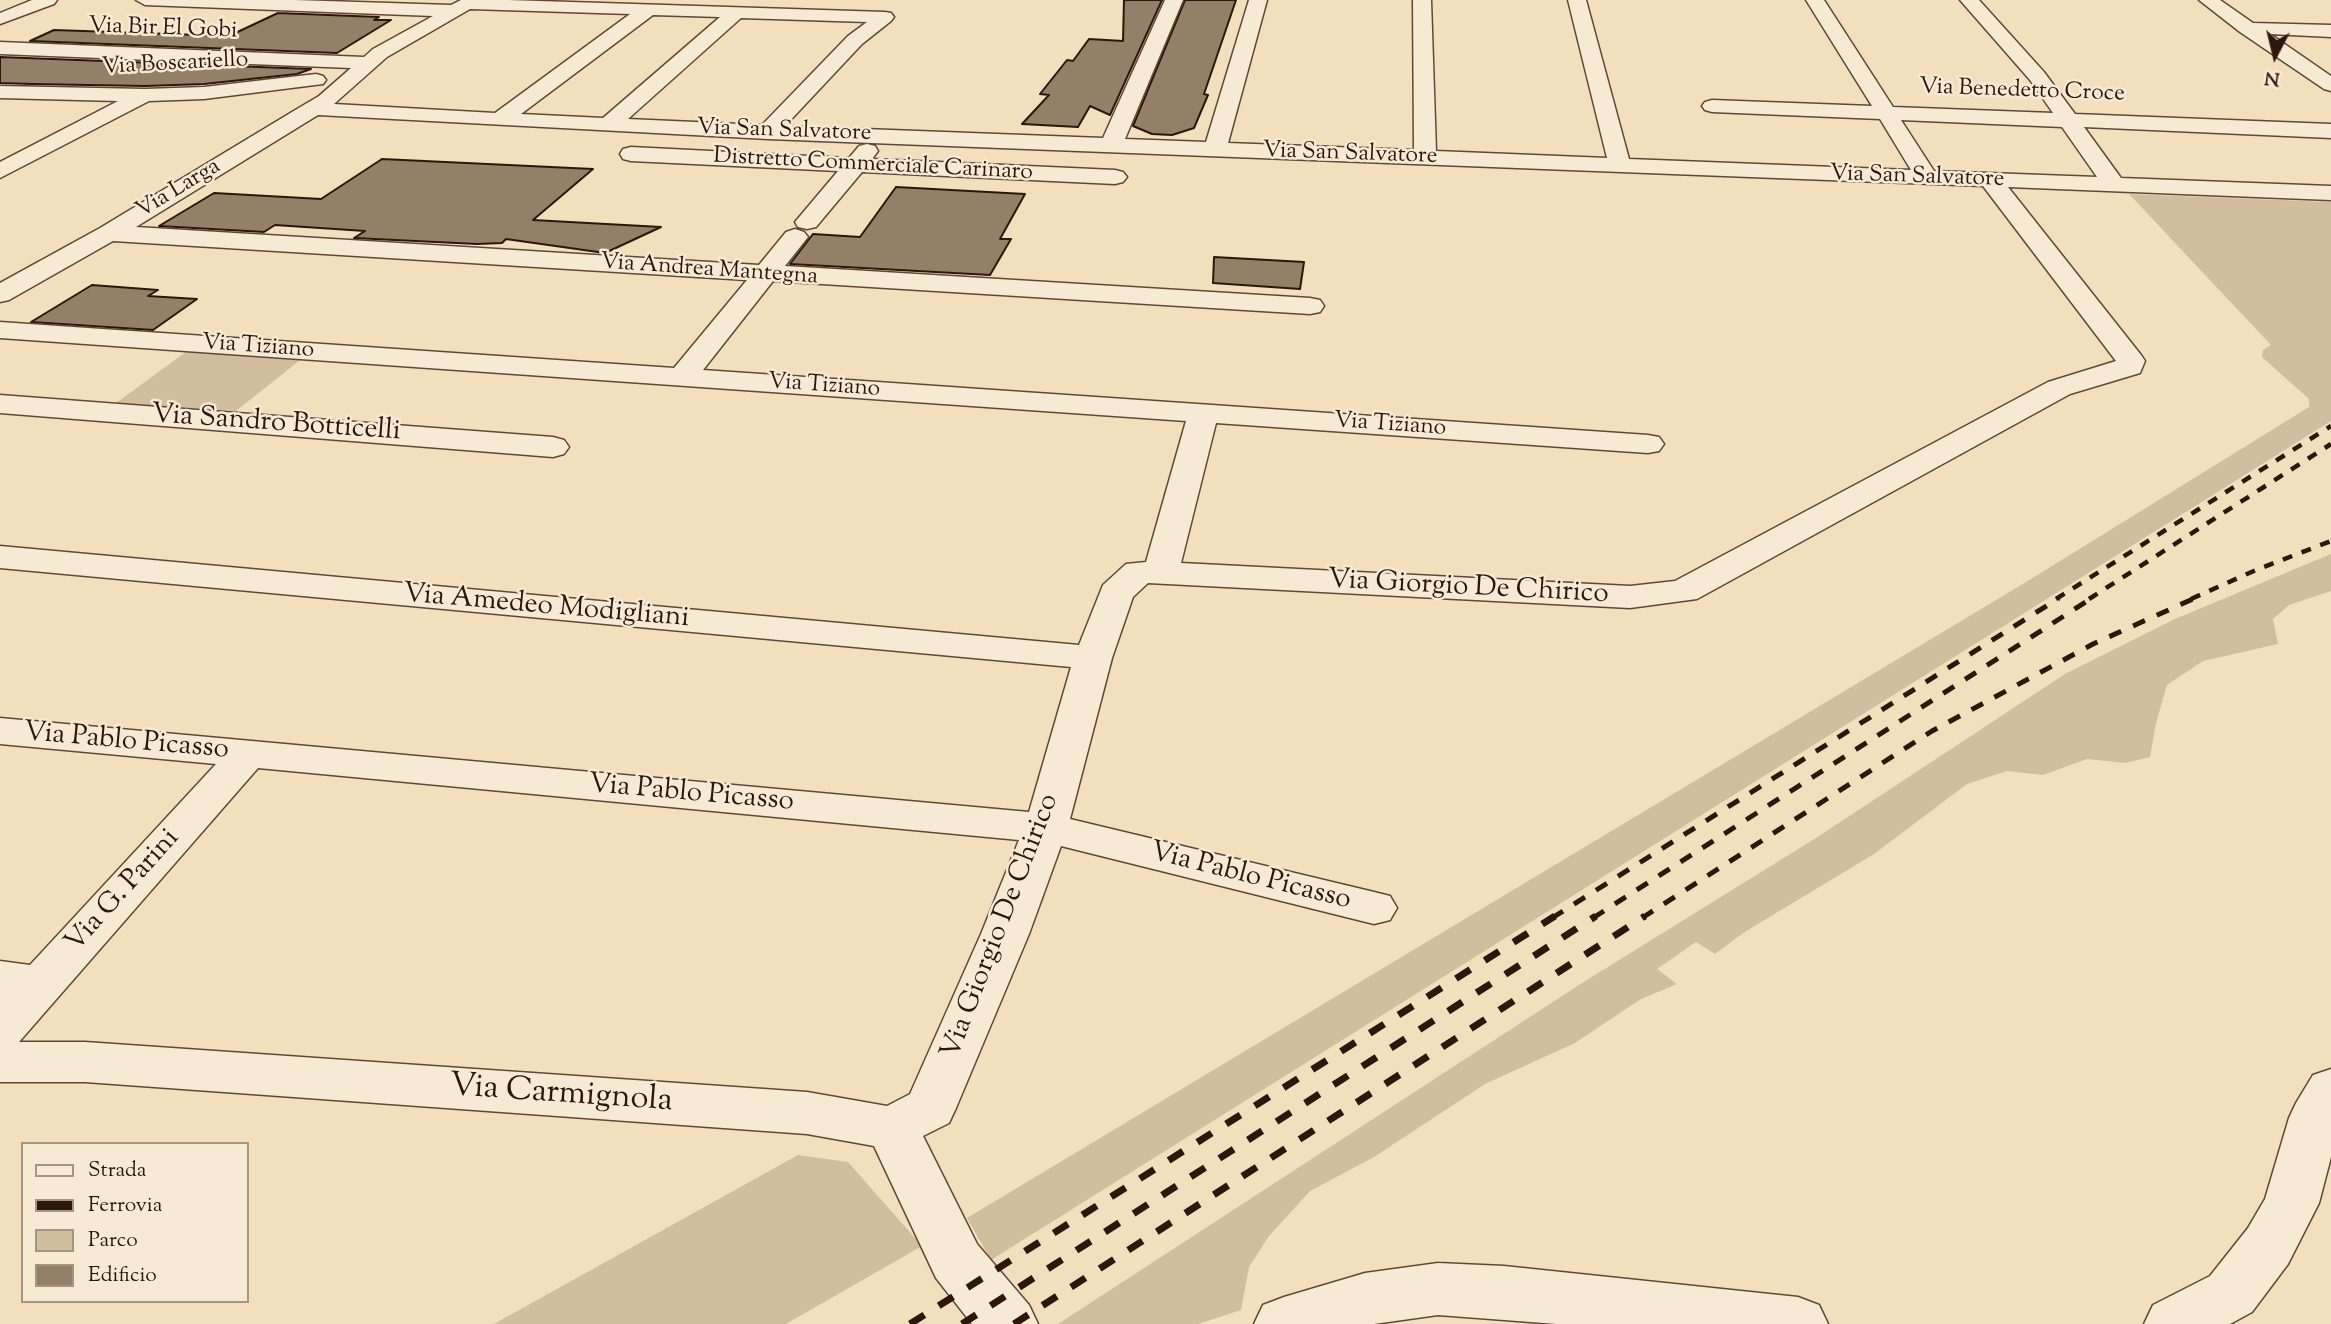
<!DOCTYPE html>
<style>
body{margin:0}
#map{position:relative;width:2331px;height:1324px;overflow:hidden;background:#f3dfbd;font-family:"Sorts Mill Goudy",serif}
canvas{display:block}
.legend{position:absolute;left:21px;top:1142px;width:228px;height:161px;box-sizing:border-box;background:#f7ead4;border:2px solid #a79584;margin:0;padding:9px 12px;list-style:none;font-size:21px;color:#2e160c}
.legend li{display:flex;align-items:center;gap:14px;height:35px}
.legend b{width:35px;border:2px solid #a79584}
.north{position:absolute;left:2240px;top:21px;width:70px;height:70px;-webkit-text-stroke:5px #f7ead4;paint-order:stroke;rotate:187deg;font-size:19px;font-weight:700;line-height:28px;text-align:center;color:#2e160c}
.north::after{content:'';display:block;margin:auto;width:24px;height:32px;background:#2e160c;clip-path:polygon(50% 0,100% 100%,50% 72%,0 100%)}
</style>
<div id="map">
<canvas width="2331" height="1324"></canvas>
<ul class="legend">
<li><b style="height:9px;background:#f7ead4"></b>Strada</li>
<li><b style="height:9px;background:#2e160c"></b>Ferrovia</li>
<li><b style="height:19px;background:#d2bd9f"></b>Parco</li>
<li><b style="height:19px;background:#947f68"></b>Edificio</li>
</ul>
<div class="north">N</div>
</div>
<script>
const context = document.querySelector('canvas').getContext('2d');
context.lineJoin = 'round';
function fill(path, color) { context.fillStyle = color; context.fill(path, 'evenodd'); }
const shape = rows => new Path2D(rows.map(r => 'M' + r).join(''));
function strokePath(path, color, width, dash) { context.strokeStyle = color; context.lineWidth = width; context.lineCap = dash ? 'butt' : 'round'; context.setLineDash(dash || []); context.stroke(path); }
function label(font, color, halo, rows, align = 'center') {
  context.font = font + ' "Sorts Mill Goudy",serif'; context.lineWidth = 5; context.setLineDash([]); context.textBaseline = 'middle'; context.strokeStyle = halo; context.fillStyle = color; for (const [text, x, y, turn = 0] of rows) {
    context.save(); context.translate(x, y); context.rotate((+turn || 0) * Math.PI / 180); context.textAlign = isNaN(turn) ? turn : align; if (halo) context.strokeText(text, 0, 0); context.fillText(text, 0, 0); context.restore();
  }
}
const green = shape([
 [2129,194,2331,202,2331,421,991,1260,967,1218,2031,579,2309,407,2309,399,2262,357,2263,350,2271,345],
 [190,349,304,357,236,411,116,403],
 [2331,554,2331,591,2289,605,2273,619,2278,644,2203,661,2167,685,2156,723,2150,757,2125,763,2087,759,2043,775,2007,771,1967,784,1874,854,1743,933,1715,954,1696,942,1657,969,1677,984,1641,999,1575,1043,1485,1084,1374,1157,1310,1191,1269,1236,1249,1267,1241,1310,1198,1324,1058,1324,1582,983,1816,838,2065,674,2175,619],
 [798,1155,848,1162,922,1246,786,1324,494,1324]
]);
const building = shape([
 [1124,0,1162,0,1110,115,1090,106,1078,127,1022,124,1049,95,1040,94,1067,60,1073,61,1089,39,1123,41,1124,0],
 [1185,0,1236,0,1204,94,1208,95,1194,128,1172,135,1152,134,1133,126,1185,0],
 [278,13,379,17,374,20,391,20,337,53,30,41,54,30,229,36,278,13],
 [0,57,311,69,297,74,204,84,145,86,32,84,0,83,0,57],
 [382,159,593,169,533,220,661,227,605,253,506,239,502,243,477,244,354,238,365,231,275,225,264,232,159,226,214,193,321,199,382,159],
 [896,187,1025,194,1000,239,1011,239,990,275,790,264,813,234,860,237,896,187],
 [1214,257,1304,262,1300,289,1213,283,1214,257],
 [92,285,158,290,148,296,197,299,153,330,31,322,92,285]
]);
const minor = shape([
 [32,0,57,0,54,4,0,24,0,13,32,0],
 [136,0,295,0,451,5,461,0,508,0,885,12,891,13,894,17,891,21,862,44,785,126,1103,138,1165,0,1183,0,1125,139,1206,142,1249,0,1267,0,1228,143,1414,150,1413,0,1431,0,1436,151,1607,158,1568,0,1586,0,1629,159,1911,170,1880,119,1712,112,1705,110,1702,106,1705,102,1712,100,1872,106,1806,0,1824,0,1893,107,2053,113,2030,80,1960,0,1979,0,2044,72,2075,114,2331,124,2331,138,2084,127,2121,178,2331,186,2331,200,2008,187,2141,355,2145,361,2140,373,2070,394,1697,599,1630,608,1148,583,1133,597,1112,658,1070,819,1374,892,1390,896,1397,908,1390,920,1374,924,1061,846,1029,934,956,1108,949,1123,923,1136,977,1244,1029,1305,1038,1324,972,1324,936,1278,874,1146,807,1134,85,1082,0,1082,0,961,30,965,216,764,0,744,0,718,1029,812,1071,667,0,568,0,546,1079,645,1103,585,1126,564,1146,562,1186,421,0,338,0,322,674,368,747,280,113,241,9,300,0,302,0,283,100,228,292,112,319,96,351,68,0,54,0,42,364,57,373,49,433,16,145,5,136,0],
 [470,9,630,14,495,113,334,104,387,57,470,9],
 [653,15,720,17,603,118,521,114,653,15],
 [741,18,867,22,848,36,762,125,628,119,741,18],
 [318,115,768,139,1983,186,2116,361,2048,382,1675,581,1630,586,1181,563,1216,423,1648,453,1659,451,1664,444,1659,437,1648,435,703,370,773,281,1310,314,1320,312,1324,306,1320,300,1310,298,785,266,808,237,804,232,795,229,786,232,759,265,136,227,318,115],
 [1901,120,2062,127,2097,177,1934,171,1901,120],
 [258,768,1019,840,981,934,910,1094,887,1106,807,1092,85,1042,19,1042,258,768],
 [2199,0,2220,0,2253,23,2331,25,2331,37,2270,34,2331,76,2331,91,2324,89,2240,32,2199,0],
 [316,74,323,76,326,80,323,84,204,99,149,101,0,178,0,162,118,101,0,98,0,86,145,89,204,87,316,74],
 [867,144,875,146,878,151,872,159,1115,170,1123,172,1127,177,1123,182,1115,184,862,172,816,227,807,229,798,227,795,222,838,171,631,161,623,159,620,154,623,149,631,147,849,158,859,146,867,144],
 [0,395,553,437,564,440,569,447,564,454,553,457,0,413,0,395],
 [2331,1069,2331,1157,2319,1203,2288,1264,2252,1312,2230,1324,2144,1324,2153,1305,2210,1276,2248,1228,2265,1199,2289,1118,2296,1103,2313,1075,2331,1069],
 [1438,1263,1504,1266,1798,1297,1819,1305,1828,1324,1557,1324,1438,1315,1374,1324,1254,1324,1263,1305,1284,1297,1365,1273,1438,1263]
]);
const railFar2 = shape([
 [2056,599,2331,426],
 [2089,599,2331,444],
 [2191,599,2256,570,2331,541]
]);
const railFar1 = shape([
 [1552,918,2059,598],
 [1593,918,2092,598],
 [1642,918,1932,731,2093,644,2195,598]
]);
const rail = shape([
 [910,1324,1555,916],
 [962,1324,1596,916],
 [1014,1324,1645,916]
]);
const farStreetnames = [
 ["Via Bir El Gobi",163,30,2],
 ["Via Boscariello",175,65,-3],
 ["Via Benedetto Croce",2022,92,2],
 ["Via San Salvatore",784,132,2],
 ["Via San Salvatore",1350,155,2],
 ["Distretto Commerciale Carinaro",873,166,3],
 ["Via San Salvatore",1917,178,2],
 ["Via Larga",179,190,-31],
 ["Via Andrea Mantegna",709,271,4],
 ["Via Tiziano",258,348,4],
 ["Via Tiziano",824,387,4],
 ["Via Tiziano",1390,426,4]
];
const streetNames = [
 ["Via Sandro Botticelli",276,425,4],
 ["Via Giorgio De Chirico",1468,589,3],
 ["Via Amedeo Modigliani",546,608,5],
 ["Via Pablo Picasso",126,743,5],
 ["Via Pablo Picasso",691,795,5],
 ["Via Pablo Picasso",1250,878,14],
 ["Via G. Parini",124,892,-48],
 ["Via Giorgio De Chirico",1002,927,-69]
];
const nearStreetnames = [
 ["Via Carmignola",561,1096,4]
];
fill(green, '#d2bd9f');
fill(building, '#947f68');
strokePath(building, '#2e160c', 2);
strokePath(minor, '#5f4838', 3);
fill(minor, '#f7ead4');
strokePath(railFar2, '#2e160c', 4.5, [10, 10]);
strokePath(railFar1, '#2e160c', 5, [13, 13]);
strokePath(rail, '#2e160c', 7, [17, 17]);
label('23px', '#2e160c', '#f7ead4', farStreetnames);
label('28px', '#2e160c', '#f7ead4', streetNames);
label('33px', '#2e160c', '#f7ead4', nearStreetnames);
</script>
